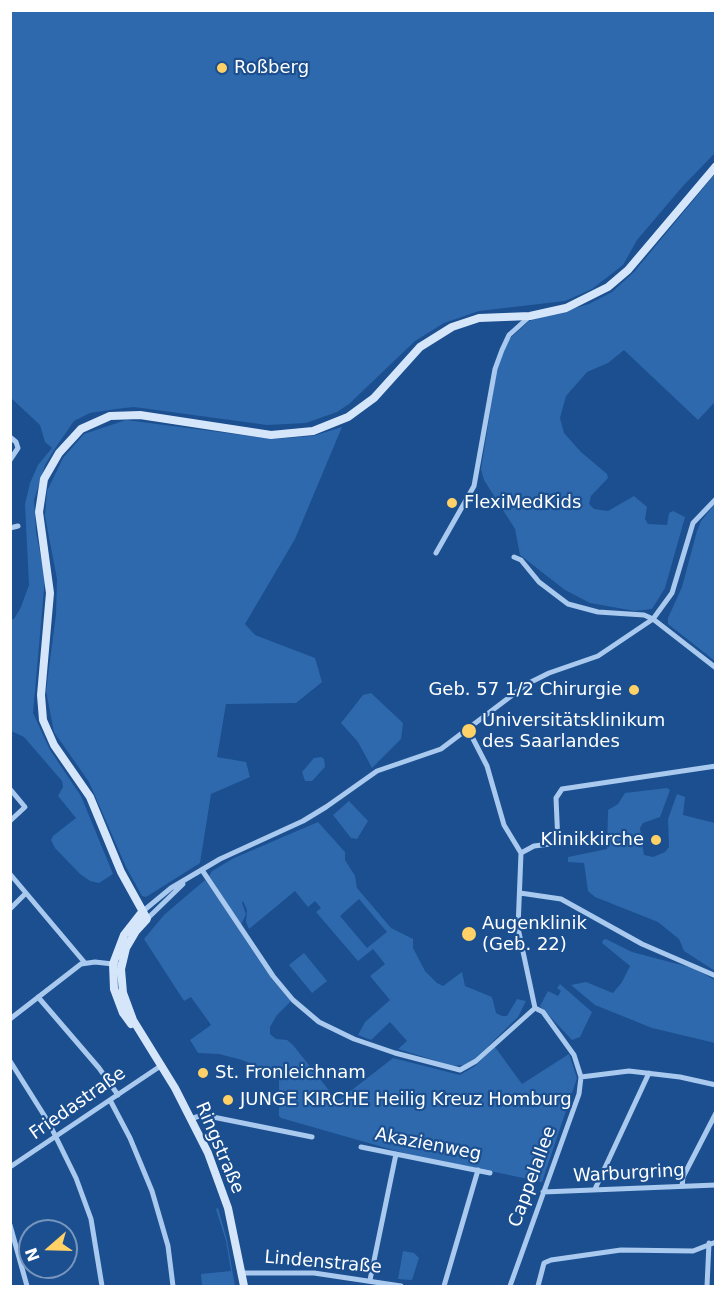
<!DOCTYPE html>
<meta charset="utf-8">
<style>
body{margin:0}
#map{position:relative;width:726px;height:1297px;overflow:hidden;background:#1b4f8f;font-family:"DejaVu Sans",sans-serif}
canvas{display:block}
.frame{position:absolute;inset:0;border:12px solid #fff;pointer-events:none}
.north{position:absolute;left:18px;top:1219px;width:60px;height:60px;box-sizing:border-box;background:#1b4f8f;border:2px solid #7695bc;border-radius:50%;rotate:250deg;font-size:16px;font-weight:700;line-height:24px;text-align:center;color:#fff}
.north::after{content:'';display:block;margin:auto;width:21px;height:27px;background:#ffd166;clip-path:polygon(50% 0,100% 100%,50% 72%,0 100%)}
</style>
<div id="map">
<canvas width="726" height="1297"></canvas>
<div class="frame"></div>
<div class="north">N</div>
</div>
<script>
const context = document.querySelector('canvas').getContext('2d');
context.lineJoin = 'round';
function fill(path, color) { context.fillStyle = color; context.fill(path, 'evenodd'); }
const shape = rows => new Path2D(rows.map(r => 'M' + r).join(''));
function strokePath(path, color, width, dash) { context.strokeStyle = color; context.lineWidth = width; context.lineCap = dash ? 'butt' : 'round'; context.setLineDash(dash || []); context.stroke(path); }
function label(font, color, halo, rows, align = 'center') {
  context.font = font + ' "DejaVu Sans",sans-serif'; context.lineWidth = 4.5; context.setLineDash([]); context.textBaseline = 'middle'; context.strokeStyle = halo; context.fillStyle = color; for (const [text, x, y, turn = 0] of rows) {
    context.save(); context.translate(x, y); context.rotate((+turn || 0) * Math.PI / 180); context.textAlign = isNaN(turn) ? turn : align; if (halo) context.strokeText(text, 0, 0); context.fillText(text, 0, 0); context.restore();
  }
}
const green = shape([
 [11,11,715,11,715,153,683,186,637,240,623,265,592,289,565,301,479,311,444,323,415,341,349,404,337,412,306,423,267,425,134,407,116,409,90,413,74,421,54,450,45,465,34,500,36,532,45,578,33,713,50,750,81,796,113,874,99,883,90,881,80,874,55,848,51,840,53,836,76,818,58,796,63,787,62,781,24,737,11,731,11,619,14,619,21,607,29,585,25,504,30,483,38,465,52,448,45,442,40,425,11,398],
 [715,174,715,402,698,420,624,350,608,363,587,372,566,396,560,418,564,433,581,452,607,474,608,478,591,496,589,504,594,509,608,511,634,496,647,507,645,519,648,524,667,525,669,513,673,511,685,517,665,588,652,609,635,611,590,603,565,590,520,555,515,529,484,480,481,469,497,369,507,341,529,321,589,304,612,292,634,272],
 [126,420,273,439,313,436,342,427,295,539,245,624,255,635,315,658,322,682,296,703,226,704,217,757,246,762,250,777,211,794,200,863,146,897,142,896,126,867,89,782,54,732,46,691,56,614,57,579,45,516,47,491,63,458,84,434],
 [715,504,715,661,668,624,668,618,682,587,697,531,701,521],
 [371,693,403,723,401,739,372,768,358,742,341,723,363,695],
 [321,757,324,759,325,767,312,781,305,781,302,772,314,758],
 [667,788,670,790,660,817,643,823,640,828,644,855,653,857,665,852,669,847,668,819,677,794,685,797,683,815,715,823,715,971,684,951,679,939,658,922,595,897,588,891,584,863,568,862,568,857,607,849,608,810,618,804,625,793],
 [349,801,368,821,357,839,351,838,333,815],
 [318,822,345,852,345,860,355,876,357,888,391,928,413,939,413,948,425,971,437,983,443,986,462,972,465,986,492,997,496,1013,502,1016,507,1016,517,999,526,1001,518,1017,475,1059,464,1065,453,1066,398,1049,407,1041,390,1022,371,1040,358,1035,365,1022,390,1000,370,976,385,964,373,949,358,961,316,912,321,908,315,901,308,907,295,891,249,929,246,922,247,910,243,901,242,903,246,914,241,925,209,876,212,871,234,858],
 [359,899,387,932,367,948,340,916],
 [205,880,291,1001,277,1015,270,1027,270,1034,276,1039,287,1040,293,1045,335,1098,339,1100,393,1058,460,1075,475,1066,495,1047,522,1084,569,1054,577,1078,542,1182,400,1152,281,1118,279,1116,279,1077,274,1073,242,1060,219,1054,198,1053,190,1040,211,1025,191,997,184,1001,144,939,164,915],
 [606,939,632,952,693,968,715,980,715,1043,652,1028,595,1005,571,985,586,982,613,993,622,982,630,966,602,943,603,940],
 [304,953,327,981,312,993,289,965],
 [560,984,592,1012,580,1037,572,1040,540,1006,548,991,558,996,561,991,557,988],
 [218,1208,227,1240,235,1286,202,1286,201,1274,231,1271,226,1241,216,1209],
 [403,1251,414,1253,419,1258,412,1280,398,1279]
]);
const street = shape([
 [10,437,16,442,18,448,10,460],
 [10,528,18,526],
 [436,553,474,486,495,369,502,350,509,335,529,317],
 [514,557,521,560,539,582,568,604,598,612,644,615,653,619,716,668],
 [469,731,487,766,504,825,521,853,518,928,535,1008],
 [10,789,25,807,10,821],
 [521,853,534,846,558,843,556,798,562,789,716,766],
 [202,870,273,976,293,1000,319,1022,354,1039,395,1053,460,1070,476,1061,535,1008],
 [10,874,85,963],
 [520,893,561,899,642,944,716,976],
 [10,909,26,893],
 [142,912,171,888,220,859,303,821,326,807,377,771,441,749,527,684,549,673,598,656,653,619,672,593,693,523,716,499],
 [147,919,183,884],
 [38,997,99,1068,118,1095],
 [10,1019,81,964,95,962,122,965],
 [10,1061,49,1123,76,1178,91,1219,102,1286],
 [581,1077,629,1071,680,1077,716,1085],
 [110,1100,130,1138,152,1191,168,1246,173,1286],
 [193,1118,203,1115,312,1137],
 [361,1147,490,1173],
 [10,1167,162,1065],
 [682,1186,683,1177,716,1113],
 [595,1189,649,1073],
 [543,1192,716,1185],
 [10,1225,27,1286],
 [242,1273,314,1273,401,1286],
 [370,1280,396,1154],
 [444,1286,478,1170],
 [510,1286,579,1094,581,1077,574,1055,543,1012,535,1008],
 [538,1286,544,1263,551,1260,621,1250,693,1251,716,1242],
 [707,1286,709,1243]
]);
const secondary = shape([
 [131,1024,123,1013,114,989,113,964,124,935,142,912],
 [244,1286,228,1208,208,1153,175,1088,133,1020,123,993,121,969,126,948,136,931,147,919,121,872,90,797,54,745,43,720,41,695,50,593,39,512,44,479,59,453,81,429,110,416,140,415,271,435,313,431,348,417,374,398,420,347,452,327,479,318,530,316,566,308,608,287,628,270,716,166]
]);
const markers = [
 [222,68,6,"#ffd166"],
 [452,503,6,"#ffd166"],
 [634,690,6,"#ffd166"],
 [469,731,8,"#ffd166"],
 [656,840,6,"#ffd166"],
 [469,934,8,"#ffd166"],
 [203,1073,6,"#ffd166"],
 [228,1100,6,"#ffd166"]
];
const poiNames = [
 ["Roßberg",234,68],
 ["FlexiMedKids",464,503],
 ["Geb. 57 1/2 Chirurgie",622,690,"right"],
 ["Universitätsklinikum",482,721],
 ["des Saarlandes",482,742],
 ["Klinikkirche",644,840,"right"],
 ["Augenklinik",482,924],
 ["(Geb. 22)",482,945],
 ["St. Fronleichnam",215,1073],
 ["JUNGE KIRCHE Heilig Kreuz Homburg",240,1100]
];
const streetNames = [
 ["Friedastraße",78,1104,-35],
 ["Akazienweg",428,1145,11],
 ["Ringstraße",219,1148,67],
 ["Warburgring",629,1174,-3],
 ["Cappelallee",533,1177,-70],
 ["Lindenstraße",323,1263,5]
];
fill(green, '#2e69ad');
strokePath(street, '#a9c9ee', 5);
strokePath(secondary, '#d6e6fa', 8);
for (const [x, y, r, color] of markers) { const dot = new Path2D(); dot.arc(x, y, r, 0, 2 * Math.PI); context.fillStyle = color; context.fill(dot); strokePath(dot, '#1b4f8f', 2); }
label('18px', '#fff', '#1b4f8f', poiNames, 'left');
label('18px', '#fff', '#1b4f8f', streetNames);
</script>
